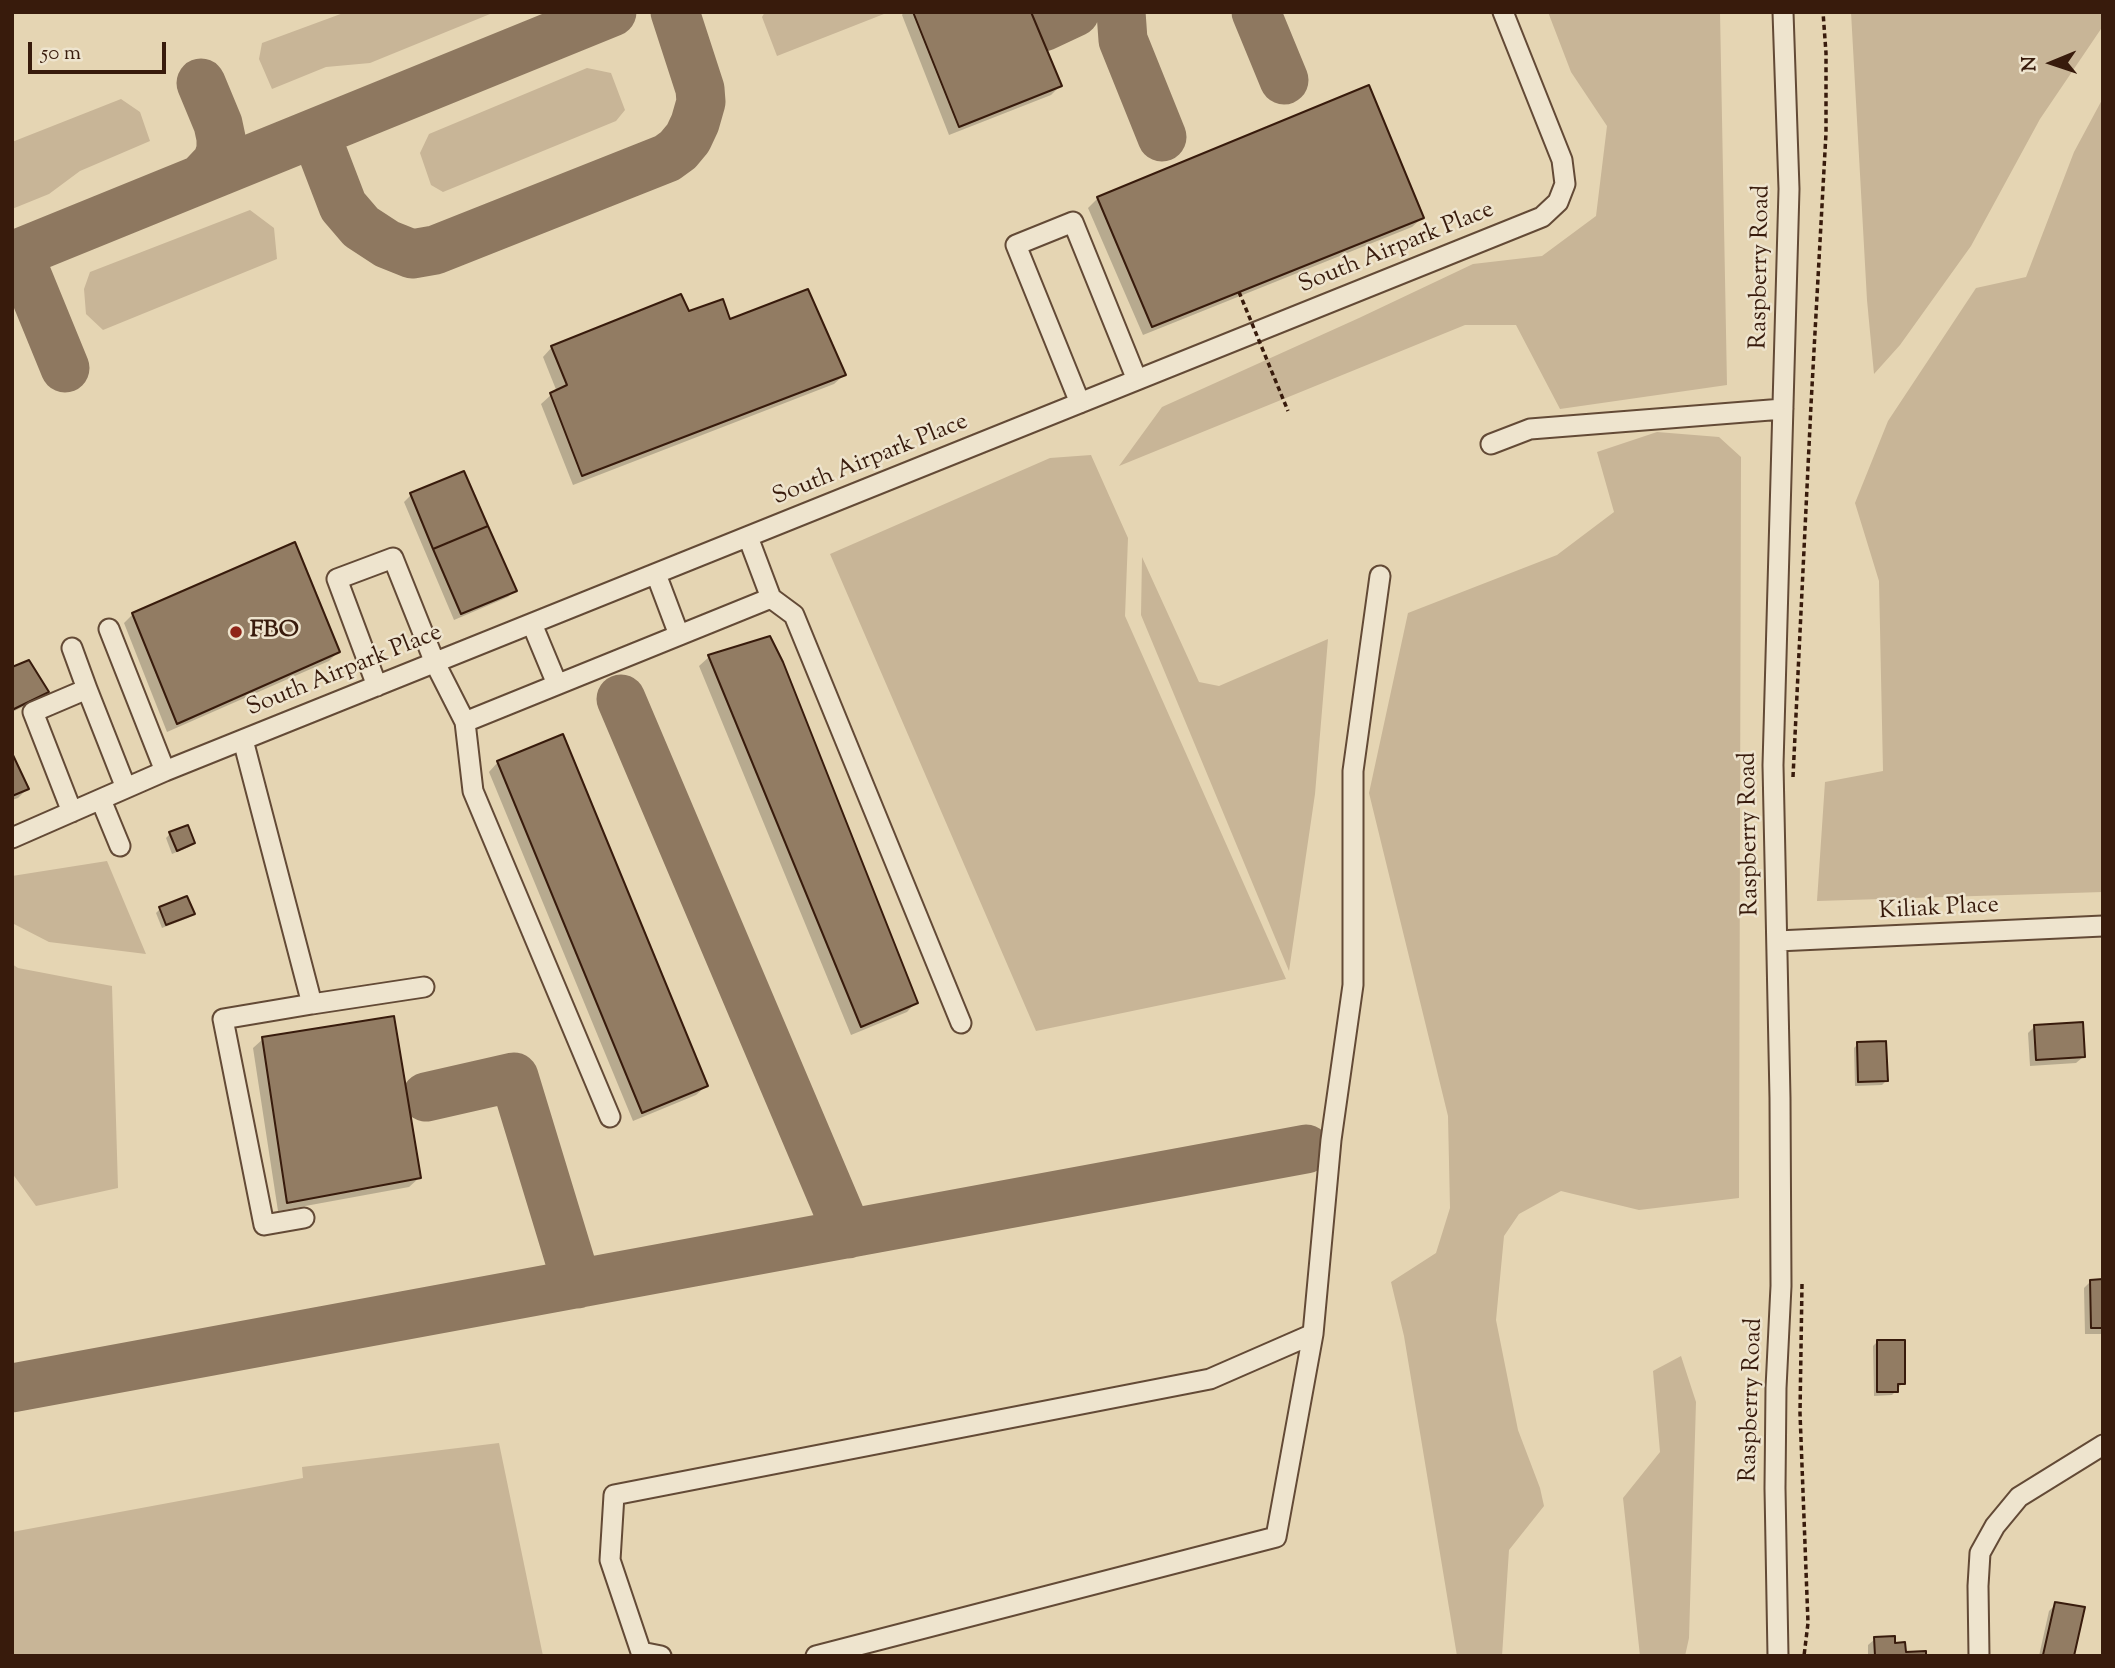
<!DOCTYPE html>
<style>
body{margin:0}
#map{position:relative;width:2115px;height:1668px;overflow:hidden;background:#e5d5b3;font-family:"Sorts Mill Goudy",serif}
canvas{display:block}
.frame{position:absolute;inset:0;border:14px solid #381b0c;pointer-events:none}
.north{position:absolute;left:2017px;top:28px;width:70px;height:70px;-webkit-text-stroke:5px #eee4ce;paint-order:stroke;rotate:268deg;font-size:19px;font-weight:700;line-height:28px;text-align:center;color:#381b0c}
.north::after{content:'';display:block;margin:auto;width:24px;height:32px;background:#381b0c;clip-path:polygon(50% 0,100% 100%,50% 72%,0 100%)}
.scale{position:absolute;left:28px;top:42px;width:138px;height:32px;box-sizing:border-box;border:4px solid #381b0c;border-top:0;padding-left:9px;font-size:21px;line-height:24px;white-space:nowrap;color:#381b0c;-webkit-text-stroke:5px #eee4ce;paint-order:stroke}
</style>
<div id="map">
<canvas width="2115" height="1668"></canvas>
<div class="frame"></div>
<div class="north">N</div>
<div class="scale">50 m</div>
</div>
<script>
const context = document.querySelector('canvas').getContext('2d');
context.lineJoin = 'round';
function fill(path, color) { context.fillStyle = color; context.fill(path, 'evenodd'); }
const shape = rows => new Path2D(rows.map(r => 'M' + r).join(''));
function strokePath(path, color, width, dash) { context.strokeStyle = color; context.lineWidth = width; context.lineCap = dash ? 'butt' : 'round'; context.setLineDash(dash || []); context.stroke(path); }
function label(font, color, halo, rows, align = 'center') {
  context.font = font + ' "Sorts Mill Goudy",serif'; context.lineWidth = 5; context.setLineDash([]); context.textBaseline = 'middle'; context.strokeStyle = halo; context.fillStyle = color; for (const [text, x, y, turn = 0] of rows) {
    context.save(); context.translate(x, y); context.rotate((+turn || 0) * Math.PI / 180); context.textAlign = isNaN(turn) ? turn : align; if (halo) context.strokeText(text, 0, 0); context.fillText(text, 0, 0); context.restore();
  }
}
const green = shape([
 [346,12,495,12,370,63,326,67,272,89,259,59,262,43],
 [765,12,889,12,777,56,762,17],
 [1548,12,1720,12,1727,385,1560,409,1516,325,1465,325,1119,466,1162,407,1359,318,1473,264,1542,256,1596,216,1607,126,1571,72],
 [1851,12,2103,12,2103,26,2040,119,1971,246,1900,345,1874,374,1867,300],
 [587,68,611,73,625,110,616,121,443,192,431,185,420,153,429,134],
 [2103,98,2103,892,1817,901,1825,782,1883,771,1879,581,1855,503,1888,421,1976,288,2026,277,2074,152],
 [121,99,140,112,150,141,80,171,49,194,12,209,12,142],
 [250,210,274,228,277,259,103,330,86,314,84,289,90,272],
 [1657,432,1719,437,1741,457,1739,1198,1639,1210,1561,1191,1519,1214,1504,1236,1496,1320,1518,1430,1540,1488,1544,1506,1509,1550,1502,1656,1457,1656,1404,1336,1391,1282,1436,1253,1450,1208,1448,1116,1369,793,1408,613,1557,555,1614,512,1597,452],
 [1091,455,1128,538,1125,616,1286,979,1036,1031,830,554,1050,458],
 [1142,557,1199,682,1219,686,1328,639,1315,794,1289,971,1141,615],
 [107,861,146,954,49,942,12,923,12,876],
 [12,964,18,968,112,986,118,1188,36,1206,12,1173],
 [1681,1356,1696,1402,1689,1638,1685,1656,1640,1656,1623,1498,1660,1452,1653,1371],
 [499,1443,543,1656,12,1656,12,1532,303,1478,302,1467]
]);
const shadow = shape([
 [904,12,1030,12,1060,86,1051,95,949,135,902,15],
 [1098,198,1422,218,1412,227,1143,335,1088,208],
 [688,313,844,375,834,384,573,485,541,404,551,395,557,392,543,357,552,347],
 [411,495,515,590,508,597,454,620,404,502],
 [133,614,338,652,329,661,167,732,124,623],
 [709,657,916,1002,907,1012,851,1035,699,666],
 [12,669,46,692,40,699,12,712],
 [12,757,27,789,18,798,12,800],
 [498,762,706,1086,696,1095,633,1121,489,772],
 [170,834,193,843,189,847,172,854,166,838],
 [160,909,193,914,188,918,162,928,156,913],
 [2035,1026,2083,1057,2076,1063,2030,1066,2028,1033],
 [263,1039,419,1178,409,1187,278,1211,253,1048],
 [1858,1044,1886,1081,1882,1085,1855,1086,1854,1048],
 [2091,1281,2103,1281,2103,1334,2085,1334,2084,1288],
 [1877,1342,1903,1383,1899,1387,1896,1387,1896,1391,1892,1395,1874,1396,1873,1346],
 [2056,1604,2072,1656,2039,1656,2049,1611],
 [1875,1639,1894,1645,1904,1654,1924,1656,1868,1656,1868,1645]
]);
const taxiway = shape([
 [1121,12,1123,40,1162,137],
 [1256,12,1284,80],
 [1043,27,1075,12],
 [201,83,218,124,221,138,221,150,217,162,201,179],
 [315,133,343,206,361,227,387,244,412,254,435,250,667,158,678,150,688,138,695,123,701,102,700,89,675,12],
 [18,253,65,368],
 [12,256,612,12],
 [621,699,848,1234],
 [426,1097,514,1077,577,1284],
 [12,1388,1306,1149]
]);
const building = shape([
 [913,12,1031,12,1062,86,959,127,913,12],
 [1369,85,1424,218,1152,327,1097,197,1369,85],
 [808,289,846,375,582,476,550,393,567,385,551,346,681,294,689,311,723,299,730,319,808,289],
 [464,471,488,526,433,549,410,493,464,471],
 [488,526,517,591,461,614,433,549,488,526],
 [295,542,340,652,177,724,132,613,295,542],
 [770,636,783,662,918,1003,861,1027,708,655,770,636],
 [29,660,49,692,12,710,12,667,29,660],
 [563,734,708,1086,642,1113,497,761,563,734],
 [12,753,29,789,12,796,12,753],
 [188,825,195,843,177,851,169,832,188,825],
 [187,896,195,914,166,925,159,907,187,896],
 [394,1016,421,1178,287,1203,262,1037,394,1016],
 [2083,1022,2085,1057,2036,1060,2034,1025,2083,1022],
 [1886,1041,1888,1081,1858,1082,1857,1042,1886,1041],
 [2103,1279,2103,1328,2091,1328,2090,1280,2103,1279],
 [1877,1340,1905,1340,1905,1384,1898,1384,1898,1392,1877,1392,1877,1340],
 [2055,1602,2085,1607,2074,1656,2043,1655,2055,1602],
 [1895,1636,1895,1643,1905,1642,1906,1652,1926,1651,1926,1656,1875,1656,1874,1637,1895,1636]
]);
const path = shape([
 [1793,777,1811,405,1826,133,1826,53,1823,12],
 [1802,1284,1800,1413,1808,1623,1804,1656]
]);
const minor = shape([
 [1080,403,1016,245,1073,222,1137,380],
 [1491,444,1530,429,1783,409],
 [748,537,771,598],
 [656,574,679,635],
 [532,624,557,684],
 [109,629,165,771],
 [72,648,87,689],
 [377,686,337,579,393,558,435,663,465,722],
 [243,740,312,1004,424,987],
 [101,800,120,846],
 [72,812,33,712,87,689,126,788],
 [12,838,165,771,1542,217,1558,202,1565,184,1562,160,1503,12],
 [1777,941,2103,926],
 [610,1117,473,791,465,722,771,598,794,615,961,1023],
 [304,1218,264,1225,223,1019,312,1004],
 [661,1656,641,1652,610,1560,614,1495,1210,1379,1313,1334],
 [816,1656,1276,1537,1313,1334,1331,1140,1353,985,1353,771,1380,576],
 [1778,1656,1775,1488,1776,1388,1781,1286,1780,1098,1773,765,1789,189,1783,12],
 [1979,1656,1978,1586,1980,1553,1995,1526,2019,1497,2103,1445]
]);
const pathBridge = shape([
 [1239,292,1288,411]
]);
const markers = [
 [236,632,7,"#8f2418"]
];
const streetNames = [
 ["South Airpark Place",1397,249,-22],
 ["Raspberry Road",1762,267,-89],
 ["South Airpark Place",871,461,-22],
 ["South Airpark Place",345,672,-22],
 ["Raspberry Road",1751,834,-91],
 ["Kiliak Place",1939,910,-3],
 ["Raspberry Road",1753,1400,-88]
];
const poiNames = [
 ["FBO",250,632]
];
fill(green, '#c8b597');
fill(shadow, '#0003');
strokePath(taxiway, '#8e7860', 49);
fill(building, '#927c63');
strokePath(building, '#381b0c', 2);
strokePath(minor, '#634a36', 23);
strokePath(path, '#381b0c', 3.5, [5, 3.5]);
strokePath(minor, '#eee4ce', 19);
strokePath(pathBridge, '#381b0c', 3.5, [5, 3.5]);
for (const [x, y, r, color] of markers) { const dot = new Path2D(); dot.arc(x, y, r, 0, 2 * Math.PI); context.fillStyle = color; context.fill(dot); strokePath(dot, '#eee4ce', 2.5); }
label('24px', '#381b0c', '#eee4ce', streetNames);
label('bold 24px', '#381b0c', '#eee4ce', poiNames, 'left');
</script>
